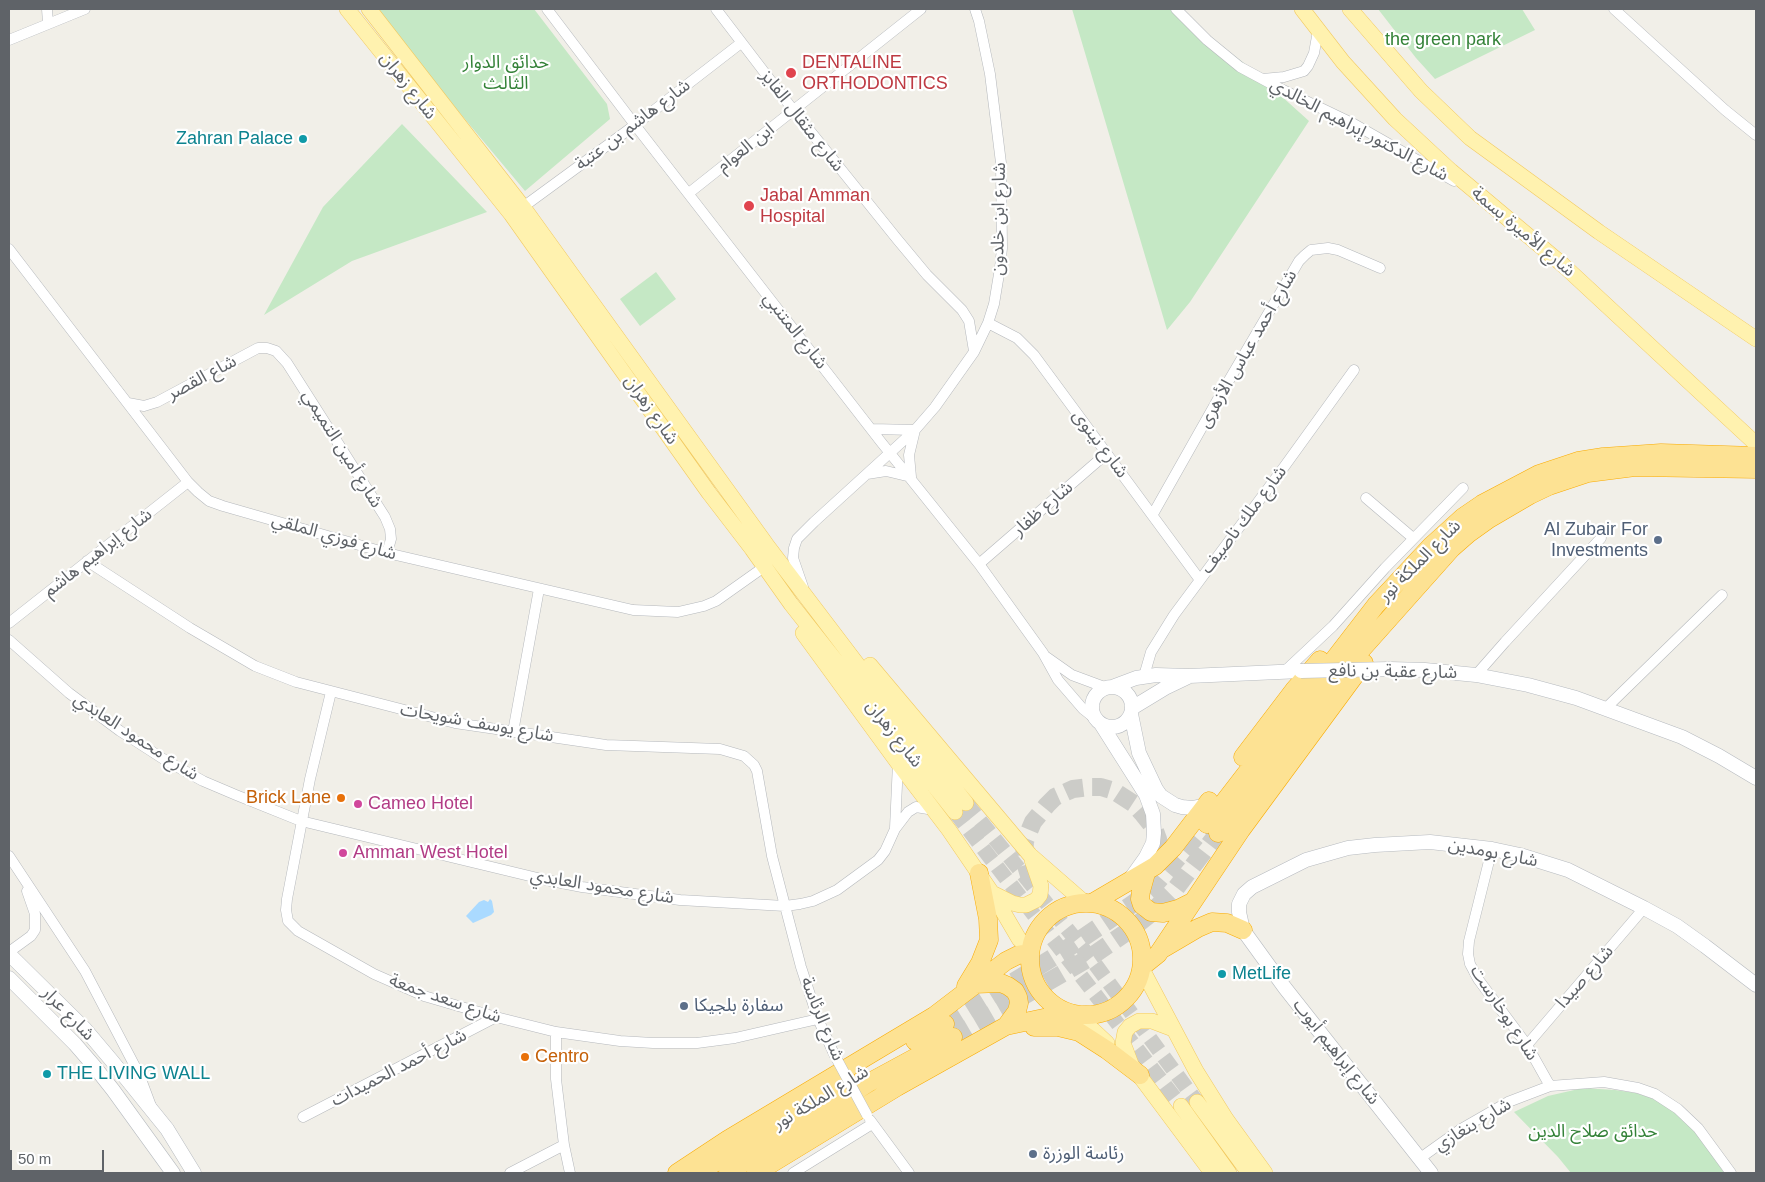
<!DOCTYPE html>
<meta charset="utf-8">
<style>
body{margin:0}
#map{position:relative;width:1765px;height:1182px;overflow:hidden;background:#f1efe8;font-family:Arial,sans-serif}
canvas{display:block}
.frame{position:absolute;inset:0;border:10px solid #5f6368;pointer-events:none}
.scale{position:absolute;left:10px;top:1150px;width:94px;height:22px;box-sizing:border-box;border:2px solid #5f6368;border-top:0;padding-left:6px;font-size:15px;line-height:18px;white-space:nowrap;color:#5f6368;-webkit-text-stroke:4px #fff;paint-order:stroke}
</style>
<div id="map">
<canvas width="1765" height="1182"></canvas>
<div class="frame"></div>
<div class="scale">50 m</div>
</div>
<script>
const context = document.querySelector('canvas').getContext('2d');
context.lineJoin = 'round';
function fill(path, color) { context.fillStyle = color; context.fill(path, 'evenodd'); }
const shape = rows => new Path2D(rows.map(r => 'M' + r).join(''));
function strokePath(path, color, width, dash) { context.strokeStyle = color; context.lineWidth = width; context.lineCap = dash ? 'butt' : 'round'; context.setLineDash(dash || []); context.stroke(path); }
function label(font, color, halo, rows, align = 'center') {
  context.font = font + ' Arial,"Noto Sans Arabic",sans-serif'; context.lineWidth = 4.5; context.setLineDash([]); context.textBaseline = 'middle'; context.strokeStyle = halo; context.fillStyle = color; for (const [text, x, y, turn = 0] of rows) {
    context.save(); context.translate(x, y); context.rotate((+turn || 0) * Math.PI / 180); context.textAlign = isNaN(turn) ? turn : align; if (halo) context.strokeText(text, 0, 0); context.fillText(text, 0, 0); context.restore();
  }
}
const green = shape([
 [379,9,534,9,607,104,610,119,525,191,377,14],
 [1072,9,1173,9,1249,67,1309,121,1190,302,1167,330],
 [1378,9,1522,9,1535,30,1435,79,1416,58],
 [402,124,487,212,352,261,264,315,323,207],
 [656,272,676,299,640,326,620,299],
 [1583,1088,1615,1090,1636,1093,1657,1100,1676,1113,1692,1127,1705,1142,1724,1173,1571,1173,1558,1157,1514,1112,1548,1096]
]);
const water = shape([
 [490,899,492,901,494,912,491,915,473,923,466,916,479,902,484,900,488,902]
]);
const primaryTunnel = shape([
 [966,803,1092,960,1197,1102],
 [955,812,1181,1106]
]);
const highwayTunnel = shape([
 [1031,882,1024,859,1025,841,1033,822,1047,805,1055,797,1073,789,1089,787,1101,787,1114,791,1134,804,1142,813,1154,828,1158,839,1161,852,1160,870],
 [945,1024,1065,950,1134,903,1153,887,1207,824],
 [953,1037,1089,958,1131,929,1149,915,1176,888,1218,833]
]);
const street = shape([
 [47,9,48,23],
 [547,9,635,125,881,442,979,564,1043,653,1058,680,1083,709,1097,720],
 [716,9,794,111,897,239,927,275,962,310,969,321,974,351],
 [1176,9,1207,40,1240,67,1279,88,1354,124,1454,181],
 [1614,9,1725,110,1756,135],
 [9,40,85,9],
 [1263,79,1284,77,1304,71,1308,66,1314,53,1318,31],
 [689,193,921,9],
 [523,207,635,125,741,43],
 [9,249,188,482,198,492,209,501,223,506,387,553,633,610,678,612,704,606,716,601,764,567],
 [988,323,1017,338,1034,355,1200,580],
 [128,403,144,406,157,402,258,348,267,348,276,351,287,363,385,517,390,529,391,539,387,553],
 [867,474,886,471,911,477,909,455,915,430,872,429],
 [1366,498,1413,538],
 [1153,514,1218,399,1299,261,1305,255,1311,250,1328,248,1338,250,1380,268],
 [87,561,190,628,255,666,296,682,455,723,606,745,720,749,744,756,754,765,757,771,772,856,801,967,818,1019,834,1054],
 [979,564,1106,454],
 [803,587,793,558,794,548,797,539,814,522,915,430,935,407,974,352,988,323,994,304,1000,268,1002,248,1001,163,990,74,979,21,975,9],
 [9,623,188,482],
 [9,640,69,693,120,731,165,760,203,781,236,795,301,821,546,880,582,887,680,900,785,906,800,904,813,901,837,890,878,860,885,851,895,829,908,812,916,807,934,810],
 [1045,656,1072,675,1107,688],
 [1285,671,1333,626,1385,568,1463,488],
 [1476,675,1505,642,1601,538],
 [1144,676,1151,652,1174,615,1284,467,1354,370],
 [331,692,310,779,287,899,286,910,288,921,298,931,374,974,424,996,496,1017,556,1032,620,1041,653,1043,697,1043,735,1038,818,1019],
 [1606,708,1722,595],
 [513,732,539,589],
 [895,828,898,763],
 [1492,849,1469,941,1468,954,1470,964,1478,979,1527,1045,1550,1086],
 [9,856,85,971,139,1074,151,1106],
 [9,952,31,936,35,930,35,914,27,891],
 [556,1032,556,1079,564,1145,570,1173],
 [1527,1045,1644,908],
 [303,1117,496,1017],
 [870,1120,909,1173],
 [1419,1159,1461,1129,1508,1102,1550,1086,1604,1082,1638,1088,1655,1094,1678,1109,1698,1128,1731,1173],
 [510,1173,564,1145],
 [793,1173,872,1124]
]);
const secondary = shape([
 [1390,669,1425,670,1476,675,1528,685,1576,698,1682,737,1719,756,1756,778],
 [1112,687,1136,678,1156,675,1189,676,1301,671],
 '1092 707a20 20 0 1 1 40 0a20 20 0 1 1-40 0Z',
 [1132,708,1165,688,1188,677],
 [1131,714,1139,753,1156,789,1161,796,1175,805,1182,807,1192,808,1207,805],
 [1101,724,1146,795,1153,814,1154,833,1153,843,1146,857,1131,878],
 [9,954,85,1029,112,1061,167,1129,194,1173],
 [9,978,75,1044,94,1066,113,1090,173,1173],
 [1431,1173,1285,988,1243,930,1239,912,1239,904,1244,894,1252,887,1306,860,1348,848,1375,845,1430,842,1492,849,1520,855,1568,870,1644,908,1677,926,1705,946,1756,985]
]);
const primary = shape([
 [347,9,511,214,709,493,752,549,791,604,955,812],
 [369,9,523,207,766,544,883,698,966,803],
 [1302,9,1343,62,1395,119,1451,171,1563,265,1756,444],
 [1350,9,1421,91,1470,138,1599,232,1756,339],
 [803,633,898,763,949,830,992,893,1019,939,1030,949],
 [870,665,1030,855,1085,903],
 [992,893,1012,903,1020,905,1026,905,1036,900,1040,895,1041,886,1032,860],
 [1142,969,1196,1071,1226,1119,1265,1173],
 [1077,1015,1107,1043],
 [1131,1064,1123,1043,1125,1032,1130,1026,1139,1021,1152,1021,1173,1029],
 [1133,1067,1212,1173],
 [1197,1102,1249,1173],
 [1181,1106,1229,1173]
]);
const highway = shape([
 [1243,757,1294,690,1320,660],
 [1207,824,1376,605,1431,546,1463,517,1482,504,1539,474,1578,461,1603,457,1661,453,1756,456],
 [1218,833,1298,727,1354,658,1452,548,1468,534,1489,519,1530,495,1549,486,1588,473,1635,467,1756,469],
 [1146,873,1141,891,1140,899,1142,905,1146,908,1151,912,1163,913,1178,909,1192,902],
 '1030 959a56 56 0 1 1 112 0a56 56 0 1 1-112 0Z',
 [1092,903,1155,866,1173,848,1209,801],
 [1164,948,1198,928,1212,922,1227,923,1243,930],
 [1143,966,1158,954,1241,830,1364,663],
 [975,984,1001,983,1008,986,1015,991,1018,997,1019,1003,1017,1011,1006,1026],
 [966,986,980,963,989,940,988,919,979,873],
 [1034,1027,1058,1027,1079,1032,1107,1050,1140,1075],
 [915,1041,945,1024],
 [677,1173,727,1140,934,1016,1006,961,1018,955,1030,953],
 [698,1173,848,1081],
 [728,1173,870,1082,953,1037],
 [756,1173,897,1087,1006,1026,1067,1013]
]);
const streetBridge = shape([
 [834,1054,867,1115]
]);
const secondaryBridge = shape([
 [1301,671,1390,669]
]);
const markers = [
 [791,73,6,"#e0444e"],
 [303,139,5,"#0f9aa8"],
 [749,206,6,"#e0444e"],
 [1658,540,5,"#5c6f8a"],
 [341,798,5,"#e8710a"],
 [358,804,5,"#d1479c"],
 [343,853,5,"#d1479c"],
 [1222,974,5,"#0f9aa8"],
 [684,1006,5,"#5c6f8a"],
 [525,1057,5,"#e8710a"],
 [47,1074,5,"#0f9aa8"],
 [1033,1154,5,"#5c6f8a"]
];
const parkNames = [
 ["the green park",1443,40],
 ["حدائق الدوار",506,63],
 ["الثالث",506,84],
 ["حدائق صلاح الدين",1593,1132]
];
const healthNames = [
 ["DENTALINE",802,63],
 ["ORTHODONTICS",802,84],
 ["Jabal Amman",760,196],
 ["Hospital",760,217]
];
const streetNames = [
 ["شارع زهران",408,86,52],
 ["شارع مثقال الفايز",802,121,52],
 ["شارع هاشم بن عتبة",633,125,-37],
 ["شارع الدكتور إبراهيم الخالدي",1359,130,28],
 ["ابن العوام",746,148,-38],
 ["شارع ابن خلدون",999,219,-89],
 ["شارع الأميرة بسمة",1523,232,40],
 ["شارع المتنبي",795,331,52],
 ["شارع أحمد عباس الأزهرى",1248,349,-60],
 ["شاع القصر",202,378,-28],
 ["شارع زهران",651,410,55],
 ["شارع نينوى",1100,444,53],
 ["شارع أمين التميمي",342,449,58],
 ["شارع ظفار",1043,509,-41],
 ["شارع ملك ناصيف",1244,520,-53],
 ["شارع فوزي الملقي",334,537,16],
 ["شارع إبراهيم هاشم",98,553,-38],
 ["شارع الملكة نور",1420,561,-45],
 ["شارع عقبة بن نافع",1393,672,1],
 ["شارع يوسف شويحات",477,723,10],
 ["شارع زهران",894,734,52],
 ["شارع محمود العابدي",136,737,33],
 ["شارع بومدين",1493,853,11],
 ["شارع محمود العابدي",602,887,9],
 ["شارع صيدا",1585,977,-49],
 ["شارع سعد جمعة",445,999,19],
 ["شارع بوخارست",1504,1013,57],
 ["شارع عرار",68,1014,46],
 ["شارع الرئاسة",822,1019,68],
 ["شارع إبراهيم أيوب",1336,1052,52],
 ["شارع أحمد الحميدات",399,1068,-27],
 ["شارع الملكة نور",821,1098,-31],
 ["شارع بنغازي",1473,1125,-31]
];
const cultureNames = [
 ["Zahran Palace",293,139,"right"],
 ["MetLife",1232,974],
 ["THE LIVING WALL",57,1074]
];
const serviceNames = [
 ["Al Zubair For",1648,530,"right"],
 ["Investments",1648,551,"right"],
 ["سفارة بلجيكا",694,1006],
 ["رئاسة الوزرة",1043,1154]
];
const foodNames = [
 ["Brick Lane",331,798],
 ["Centro",535,1057,"left"]
];
const hotelNames = [
 ["Cameo Hotel",368,804],
 ["Amman West Hotel",353,853]
];
fill(green, '#c5e8c5');
fill(water, '#aadaff');
strokePath(primaryTunnel, '#ccccc8', 15, [15, 8]);
strokePath(highwayTunnel, '#ccccc8', 18, [18, 9]);
strokePath(street, '#b5b8bc', 11);
strokePath(secondary, '#b6babf', 15);
strokePath(primary, '#f2c960', 16);
strokePath(highway, '#f9ab00', 19);
strokePath(street, '#fff', 10);
strokePath(secondary, '#fff', 14);
strokePath(primary, '#fff2af', 15);
strokePath(highway, '#fde293', 18);
strokePath(streetBridge, '#b5b8bc', 11, []);
strokePath(secondaryBridge, '#b6babf', 15, []);
strokePath(streetBridge, '#fff', 10);
strokePath(secondaryBridge, '#fff', 14);
for (const [x, y, r, color] of markers) { const dot = new Path2D(); dot.arc(x, y, r, 0, 2 * Math.PI); context.fillStyle = color; context.fill(dot); strokePath(dot, '#fff', 2); }
label('18px', '#348238', '#fff', parkNames);
label('18px', '#be3a42', '#fff', healthNames, 'left');
label('18px', '#5f6368', '#fff', streetNames);
label('18px', '#0d838f', '#fff', cultureNames, 'left');
label('18px', '#4e5e75', '#fff', serviceNames, 'left');
label('18px', '#c56008', '#fff', foodNames, 'right');
label('18px', '#b23c85', '#fff', hotelNames, 'left');
</script>
